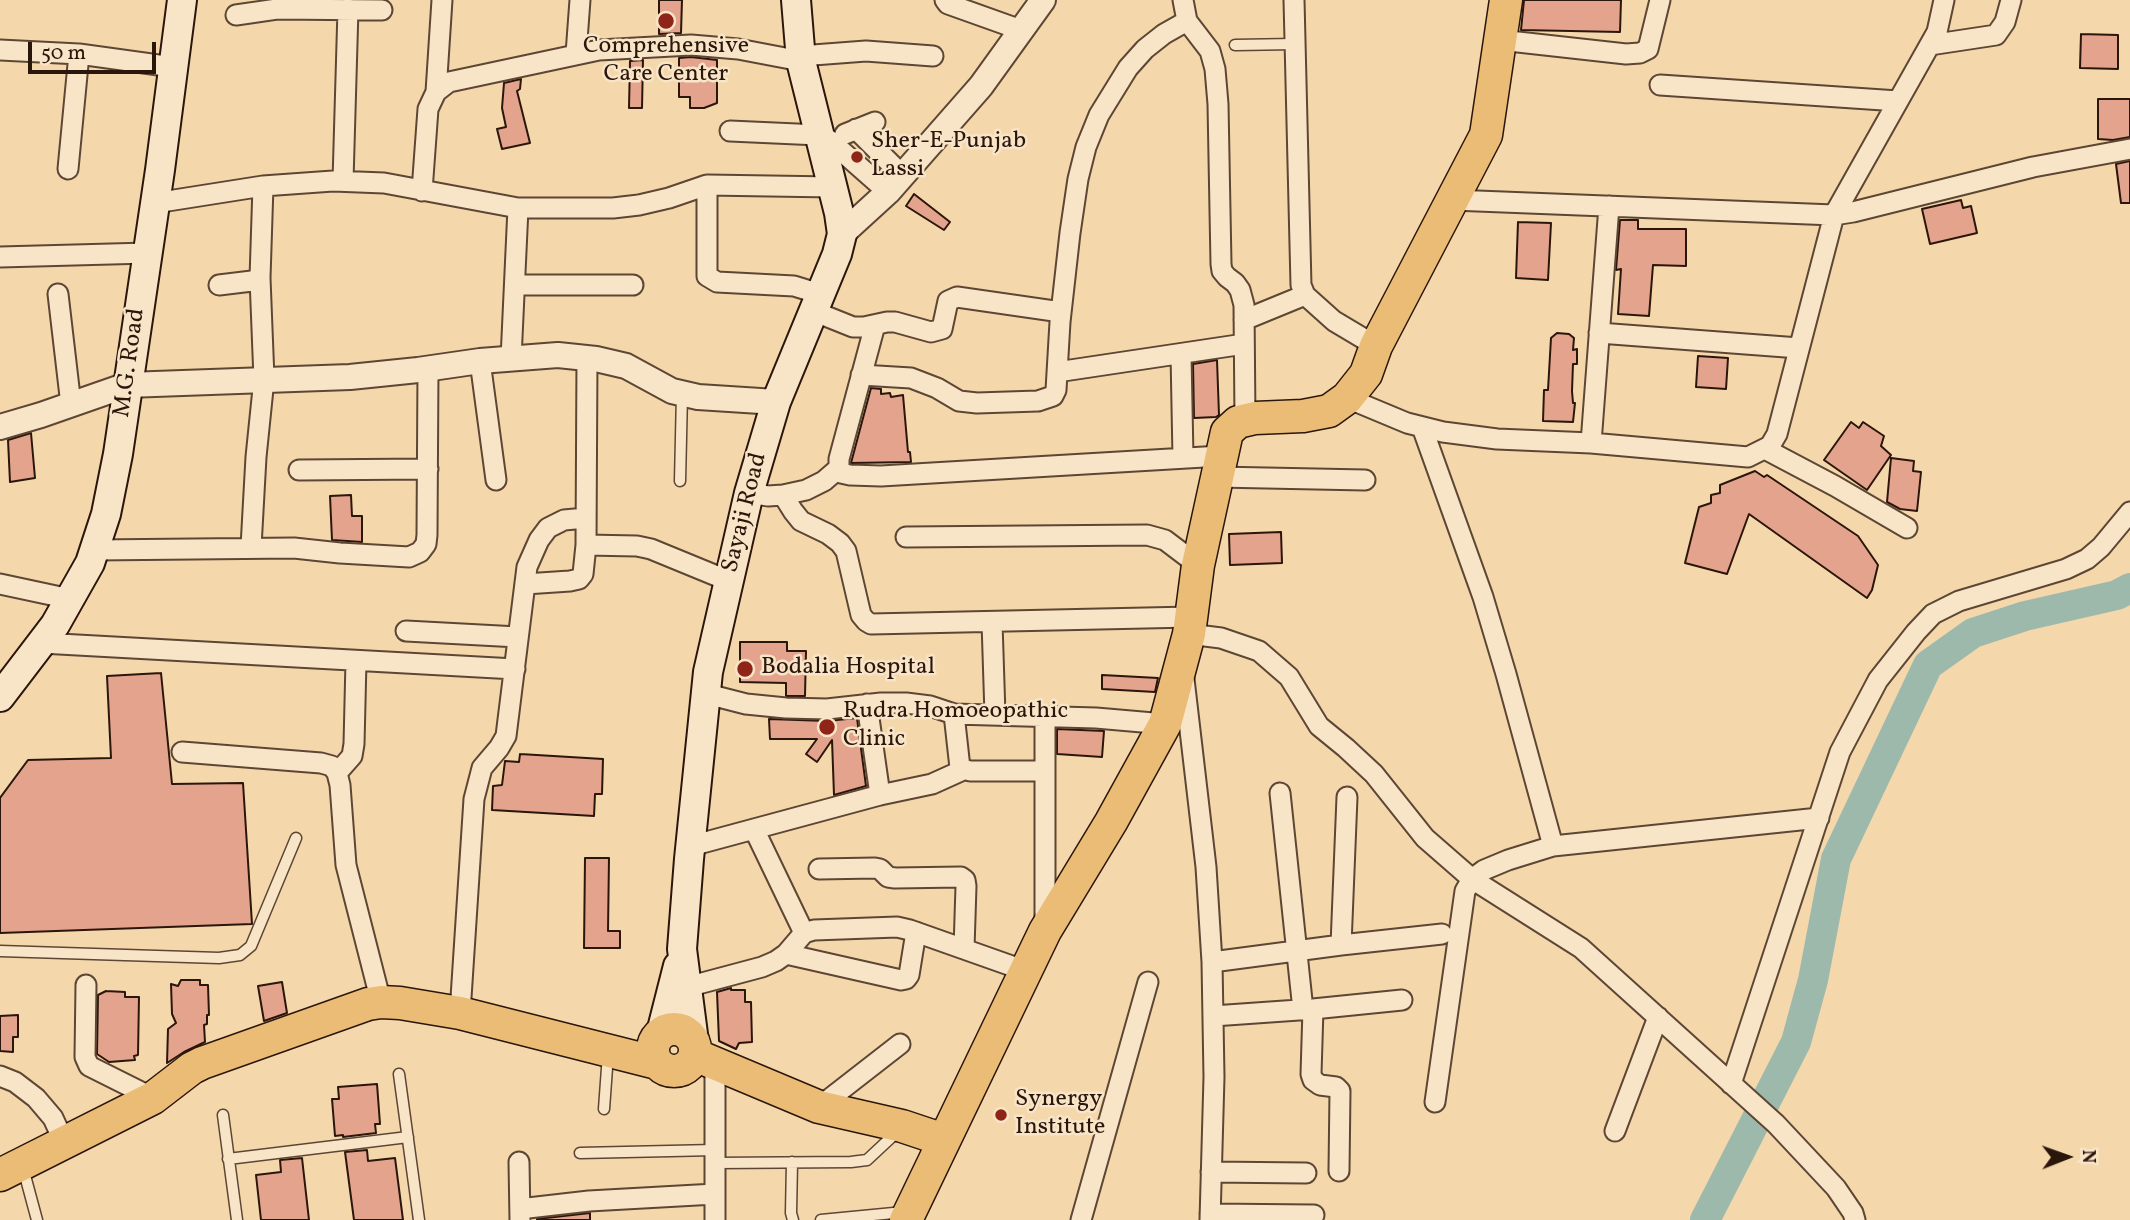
<!DOCTYPE html>
<style>
body{margin:0}
#map{position:relative;width:2130px;height:1220px;overflow:hidden;background:#f4d7ab;font-family:Vollkorn,serif}
canvas{display:block}
.north{position:absolute;left:2032px;top:1122px;width:70px;height:70px;-webkit-text-stroke:5px #f8e5c8;paint-order:stroke;rotate:89deg;font-size:19px;font-weight:700;line-height:28px;text-align:center;color:#2b160c}
.north::after{content:'';display:block;margin:auto;width:24px;height:32px;background:#2b160c;clip-path:polygon(50% 0,100% 100%,50% 72%,0 100%)}
.scale{position:absolute;left:28px;top:42px;width:128px;height:32px;box-sizing:border-box;border:4px solid #2b160c;border-top:0;padding-left:9px;font-size:21px;line-height:24px;white-space:nowrap;color:#2b160c;-webkit-text-stroke:5px #f8e5c8;paint-order:stroke}
</style>
<div id="map">
<canvas width="2130" height="1220"></canvas>
<div class="north">N</div>
<div class="scale">50 m</div>
</div>
<script>
const context = document.querySelector('canvas').getContext('2d');
context.lineJoin = 'round';
const shape = rows => new Path2D(rows.map(r => 'M' + r).join(''));
function strokePath(path, color, width, dash) { context.strokeStyle = color; context.lineWidth = width; context.lineCap = dash ? 'butt' : 'round'; context.setLineDash(dash || []); context.stroke(path); }
function fill(path, color) { context.fillStyle = color; context.fill(path, 'evenodd'); }
function label(font, color, halo, rows, align = 'center') {
  context.font = font + ' Vollkorn,serif'; context.lineWidth = 5; context.setLineDash([]); context.textBaseline = 'middle'; context.strokeStyle = halo; context.fillStyle = color; for (const [text, x, y, turn = 0] of rows) {
    context.save(); context.translate(x, y); context.rotate((+turn || 0) * Math.PI / 180); context.textAlign = isNaN(turn) ? turn : align; if (halo) context.strokeText(text, 0, 0); context.fillText(text, 0, 0); context.restore();
  }
}
const river = shape([
 [1705,1220,1796,1042,1813,980,1836,859,1928,665,1973,633,2025,616,2117,595,2130,588]
]);
const building = shape([
 [659,0,682,0,681,33,659,34,659,0],
 [1524,0,1621,0,1620,32,1521,30,1524,0],
 [2081,34,2118,35,2118,69,2080,68,2081,34],
 [691,57,717,60,717,103,704,108,690,108,690,97,679,97,679,58,691,57],
 [643,60,642,108,629,108,630,61,643,60],
 [521,79,520,89,517,91,530,143,502,149,497,129,506,127,502,108,504,83,521,79],
 [2098,99,2130,99,2130,137,2113,140,2098,139,2098,99],
 [2130,161,2130,203,2121,203,2116,164,2130,161],
 [914,194,950,222,944,230,906,206,914,194],
 [1961,200,1963,208,1971,206,1977,233,1930,244,1922,209,1961,200],
 [1620,220,1638,220,1638,229,1686,229,1686,266,1653,265,1649,316,1618,314,1621,269,1616,270,1620,220],
 [1518,222,1551,223,1548,280,1516,278,1518,222],
 [1557,333,1569,334,1574,338,1573,350,1577,349,1577,364,1573,364,1572,391,1573,403,1575,403,1573,422,1543,421,1544,390,1548,390,1551,338,1557,333],
 [1698,356,1728,358,1726,389,1696,387,1698,356],
 [1217,360,1219,415,1216,417,1194,418,1193,364,1217,360],
 [871,388,881,389,881,394,890,393,891,397,903,395,908,452,910,452,911,462,851,463,871,388],
 [1851,422,1859,428,1863,422,1884,436,1881,446,1891,455,1867,490,1824,460,1851,422],
 [31,433,35,478,10,482,8,440,31,433],
 [1891,458,1914,461,1913,471,1921,472,1917,511,1900,509,1887,502,1891,458],
 [1755,471,1764,477,1767,475,1858,536,1878,565,1872,590,1867,598,1749,514,1727,574,1685,563,1699,507,1711,503,1711,495,1720,493,1720,485,1755,471],
 [351,495,352,516,362,516,362,542,332,540,330,496,351,495],
 [1281,532,1282,563,1230,565,1229,534,1281,532],
 [740,642,787,642,787,651,806,651,805,696,786,696,786,683,740,682,740,642],
 [161,673,172,784,243,783,252,924,0,933,0,798,28,760,111,758,107,676,161,673],
 [1102,675,1158,678,1155,692,1102,689,1102,675],
 [857,718,866,786,834,795,832,740,817,762,806,754,817,739,770,739,769,719,827,721,857,718],
 [1057,729,1104,731,1102,757,1057,754,1057,729],
 [520,754,603,759,602,794,595,794,594,816,492,810,493,786,502,785,505,761,519,762,520,754],
 [585,858,609,858,608,931,620,931,620,948,584,948,585,858],
 [181,980,200,980,200,985,208,985,209,1015,207,1015,207,1024,204,1025,205,1042,184,1052,167,1063,168,1029,176,1023,172,1014,171,984,178,986,181,980],
 [282,982,287,1013,264,1021,258,986,282,982],
 [731,988,731,990,745,990,745,1002,751,1002,752,1042,739,1043,736,1049,719,1041,717,992,731,988],
 [106,991,125,992,125,997,139,997,138,1055,134,1056,135,1060,109,1062,97,1054,98,995,106,991],
 [18,1015,18,1037,13,1037,13,1052,0,1051,0,1016,18,1015],
 [377,1084,380,1124,375,1124,376,1133,343,1137,343,1135,335,1136,332,1099,339,1099,338,1087,377,1084],
 [367,1150,368,1161,395,1158,403,1220,354,1220,345,1152,367,1150],
 [302,1158,309,1220,261,1220,256,1175,281,1172,280,1160,302,1158],
 [590,1213,590,1220,537,1220,537,1219,590,1213]
]);
const service = shape([
 [1235,45,1295,44],
 [680,481,682,394],
 [0,951,219,958,240,955,251,946,296,838],
 [399,1074,419,1220],
 [604,1109,608,1054],
 [223,1115,237,1220],
 [580,1153,715,1150],
 [228,1159,408,1137],
 [792,1162,791,1213,793,1220],
 [715,1163,851,1162,867,1160,897,1132],
 [23,1168,37,1220],
 [821,1220,904,1212]
]);
const minor = shape([
 [945,0,948,4,1021,30],
 [1183,0,1187,21,1210,51,1215,69,1218,104,1221,264,1222,271,1227,277,1235,283,1240,290,1244,305,1245,420],
 [1294,0,1301,285,1305,295,1334,321,1376,346],
 [236,15,277,9,382,10],
 [1500,40,1626,54,1640,53,1648,49,1660,0],
 [1930,45,1996,35,2005,22,2011,0],
 [0,50,79,54,173,67],
 [576,54,580,0],
 [800,56,866,51,933,56],
 [1660,85,1898,101],
 [436,92,442,0],
 [856,129,902,175],
 [730,131,819,135],
 [845,134,875,122],
 [829,140,888,192],
 [68,169,79,54],
 [343,181,348,9],
 [707,185,707,276,717,282,794,286,820,294],
 [422,191,428,109,436,92,449,82,599,50,691,45,738,49,801,61],
 [1452,200,1834,215,1853,212,2033,167,2130,149],
 [155,203,263,186,333,181,384,183,518,208,613,208,639,205,669,198,707,185,833,187],
 [0,257,148,253],
 [219,285,252,281,260,278,263,186],
 [515,285,633,285],
 [58,294,71,405],
 [813,311,853,327,864,327,887,322,895,322,931,332,942,329,948,301,957,297,1061,312],
 [1244,320,1305,295],
 [875,325,839,459,839,468,841,473,850,475,881,476,1221,456],
 [1599,333,1799,348],
 [1181,354,1183,458],
 [511,359,518,208],
 [480,361,496,480],
 [1057,372,1244,344],
 [861,375,911,378,937,388,959,401,977,403,1038,401,1053,396,1056,390,1060,322,1070,233,1078,179,1086,147,1099,115,1128,68,1145,49,1164,34,1187,21],
 [1347,398,1407,423,1443,432,1497,439,1591,443,1748,457,1770,446,1777,434,1834,215,1937,32,1944,0],
 [1422,427,1483,597,1506,674,1553,846],
 [1591,443,1609,206],
 [1765,449,1835,486,1907,528],
 [299,470,428,469],
 [1217,477,1365,480],
 [749,493,768,496,783,495,806,490,824,481,839,468],
 [783,495,793,511,801,521,828,534,840,543,846,551,861,615,866,621,871,624,1191,617],
 [906,537,1147,535,1165,540,1198,565],
 [586,545,637,546,651,549,729,581],
 [251,547,256,457,264,379,260,278],
 [94,550,294,548,340,553,409,557,420,552,426,544,427,535,428,369],
 [0,584,70,599],
 [525,584,570,581,579,579,583,574,586,545,587,358],
 [992,622,995,715],
 [406,631,518,637],
 [1189,634,1221,638,1259,651,1289,677,1319,726,1346,748,1374,774,1425,838,1472,879,1581,948,1776,1124,1836,1188,1853,1213,1855,1220],
 [41,643,515,669],
 [1184,679,1206,867,1212,962,1214,1077,1210,1220],
 [707,694,746,704,786,708,827,709,881,703,906,703,930,706,954,714,1096,718,1165,724],
 [867,704,880,795],
 [954,714,960,768,970,771,1045,771],
 [1045,717,1045,926],
 [182,752,321,763,332,766,337,773,340,785,346,865,381,1002],
 [337,773,352,756,354,744,356,661],
 [1280,793,1303,1010],
 [754,829,804,933],
 [691,846,880,795,932,784,963,770],
 [819,869,875,868,880,869,888,877,895,878,961,877,965,880,966,886,964,949],
 [1341,945,1347,797],
 [786,954,901,980,906,979,909,975,916,932],
 [1212,962,1341,945,1442,934],
 [86,985,85,1057,89,1066,153,1098],
 [687,987,762,967,776,961,786,954,804,933,814,930,897,927,910,930,1026,971],
 [1313,1009,1311,1074,1313,1080,1320,1085,1336,1087,1340,1091,1339,1171],
 [460,1013,474,799,482,768,499,748,506,736,527,567,539,540,548,528,564,520,586,518],
 [1213,1016,1313,1009,1402,1000],
 [715,1065,715,1220],
 [0,1076,15,1082,36,1098,53,1118,64,1142],
 [1731,1084,1840,752,1878,680,1916,632,1933,614,1959,601,2066,569,2087,559,2101,547,2130,512],
 [1435,1102,1465,891,1472,879,1484,870,1508,860,1553,846,1819,818],
 [819,1107,900,1044],
 [1615,1131,1658,1017],
 [519,1162,520,1220],
 [1211,1172,1306,1173],
 [520,1204,528,1208,589,1201,715,1194],
 [1210,1214,1314,1215],
 [1081,1220,1148,982]
]);
const tertiary = shape([
 [842,234,888,192,981,86,1043,0],
 [0,427,41,415,127,385,350,377,418,370,480,361,558,355,596,359,626,366,672,391,698,397,776,402]
]);
const secondary = shape([
 [0,697,55,625,90,563,106,514,118,454,160,170,182,0],
 [661,1033,678,966],
 [694,1042,682,949,689,859,708,672,749,493,776,402,837,254,842,234,839,213,801,61,796,0]
]);
const primary = shape([
 '653 1050a21 21 0 1 1 42 0a21 21 0 1 1-42 0Z',
 [695,1055,819,1107,902,1126,944,1140],
 [0,1175,153,1098,192,1068,202,1063,368,1004,381,1002,400,1003,460,1013,657,1063],
 [906,1220,1045,931,1111,822,1165,724,1189,634,1198,565,1227,432,1238,422,1255,418,1303,416,1329,411,1347,398,1366,374,1376,346,1486,135,1506,0]
]);
const markers = [
 [666,21,9,"#8f2418"],
 [857,157,7,"#8f2418"],
 [745,669,9,"#8f2418"],
 [827,727,9,"#8f2418"],
 [1001,1115,7,"#8f2418"]
];
const poiNames = [
 ["Comprehensive",666,48,"center"],
 ["Care Center",666,76,"center"],
 ["Sher-E-Punjab",871,143],
 ["Lassi",871,171],
 ["Bodalia Hospital",761,669],
 ["Rudra Homoeopathic",843,713],
 ["Clinic",843,741],
 ["Synergy",1015,1101],
 ["Institute",1015,1129]
];
const streetNames = [
 ["M.G. Road",131,363,-82],
 ["Sayaji Road",746,513,-76]
];
strokePath(river, '#9cb9ac', 30);
fill(building, '#e4a38c');
strokePath(building, '#2b160c', 2);
strokePath(service, '#5d4634', 13);
strokePath(minor, '#5d4634', 23);
strokePath(tertiary, '#5d4634', 28);
strokePath(secondary, '#2b160c', 32);
strokePath(primary, '#2b160c', 35);
strokePath(service, '#f8e5c8', 10);
strokePath(minor, '#f8e5c8', 19);
strokePath(tertiary, '#f8e5c8', 24);
strokePath(secondary, '#f8e5c8', 28);
strokePath(primary, '#eabc76', 32);
for (const [x, y, r, color] of markers) { const dot = new Path2D(); dot.arc(x, y, r, 0, 2 * Math.PI); context.fillStyle = color; context.fill(dot); strokePath(dot, '#f8e5c8', 2.5); }
label('24px', '#2b160c', '#f8e5c8', poiNames, 'left');
label('24px', '#2b160c', '#f8e5c8', streetNames);
</script>
